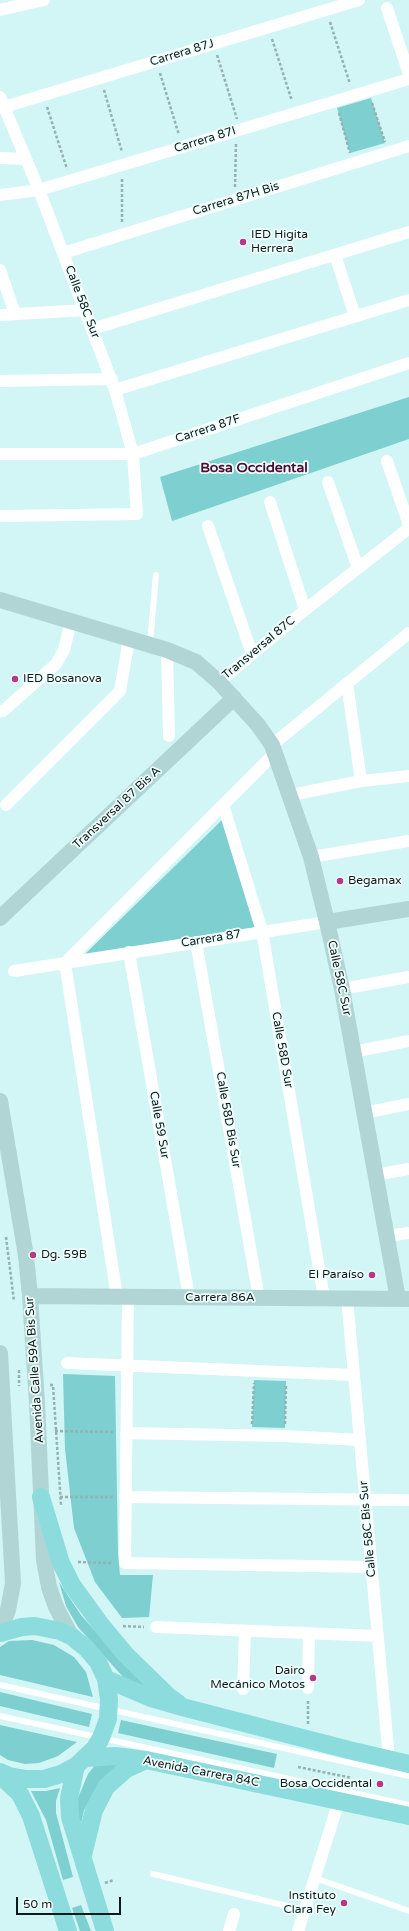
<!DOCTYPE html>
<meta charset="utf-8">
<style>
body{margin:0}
#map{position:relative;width:409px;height:1931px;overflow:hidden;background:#d2f5f5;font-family:"Varela Round",sans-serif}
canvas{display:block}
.scale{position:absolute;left:16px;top:1897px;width:105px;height:18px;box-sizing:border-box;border:2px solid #0e1b1b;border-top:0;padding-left:5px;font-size:12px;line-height:14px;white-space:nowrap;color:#0e1b1b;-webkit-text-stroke:3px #f0fefe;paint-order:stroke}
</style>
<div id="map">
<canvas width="409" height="1931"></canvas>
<div class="scale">50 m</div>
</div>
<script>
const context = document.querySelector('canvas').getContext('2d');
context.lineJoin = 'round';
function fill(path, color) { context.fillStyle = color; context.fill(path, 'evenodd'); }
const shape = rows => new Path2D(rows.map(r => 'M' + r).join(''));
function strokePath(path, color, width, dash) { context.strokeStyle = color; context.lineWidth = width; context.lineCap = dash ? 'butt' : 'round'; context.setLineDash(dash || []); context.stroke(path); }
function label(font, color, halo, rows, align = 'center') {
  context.font = font + ' "Varela Round",sans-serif'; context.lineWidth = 3.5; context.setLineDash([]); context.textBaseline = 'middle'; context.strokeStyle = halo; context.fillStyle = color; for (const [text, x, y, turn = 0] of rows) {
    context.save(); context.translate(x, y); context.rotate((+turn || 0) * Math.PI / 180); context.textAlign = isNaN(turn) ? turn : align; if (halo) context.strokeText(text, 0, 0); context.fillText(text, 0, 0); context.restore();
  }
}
const green = shape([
 [371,98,385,143,350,153,337,108],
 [409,397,409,439,172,521,160,477],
 [222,820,258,927,84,955],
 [63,1374,115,1376,118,1554,120,1575,153,1575,149,1617,122,1618,95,1582,74,1528,65,1449],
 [254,1380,286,1381,285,1428,252,1427],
 [59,1582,81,1615,114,1653,153,1691,124,1678,78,1627,66,1606],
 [32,1640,54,1645,74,1657,86,1672,93,1697,0,1675,0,1647,9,1641],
 [0,1692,92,1714,89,1727,0,1706],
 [121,1720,277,1754,274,1768,118,1733],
 [0,1725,77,1742,58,1756,39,1763,25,1764,8,1760,0,1755],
 [127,1763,94,1792,84,1810,80,1829,78,1812,78,1798,88,1774,96,1764],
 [60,1788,56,1801,56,1813,73,1877,63,1880,46,1820,31,1791,46,1791],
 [81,1905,91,1931,80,1931,72,1908]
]);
const path = shape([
 [330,22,350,84],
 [272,39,292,101],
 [217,55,237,119],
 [160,73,179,135],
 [104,90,122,152],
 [372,103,385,142],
 [47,107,67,169],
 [339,113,350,153],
 [235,187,236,144],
 [122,222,122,177],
 [6,1237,14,1301],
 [19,1370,19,1386],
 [50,1385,53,1385,61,1505],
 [252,1424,254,1383],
 [285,1424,286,1385],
 [55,1431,114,1432],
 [60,1497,113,1497],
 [78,1562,112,1563],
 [123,1626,144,1627],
 [308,1724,308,1699],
 [298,1767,352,1778],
 [105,1883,114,1880]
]);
const lane = shape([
 [150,643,156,575],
 [0,1685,409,1776],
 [0,1716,409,1805],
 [153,1874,304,1910],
 [315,1878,409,1911]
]);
const street = shape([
 [387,8,409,74],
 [0,10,44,0],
 [0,97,39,190,115,390,133,454,137,514,0,516],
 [4,107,359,0],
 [0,158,26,159],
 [0,195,39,190,409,79],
 [63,253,409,146],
 [335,255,355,316],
 [0,270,15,314],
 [0,315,85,310],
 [92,329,409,232],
 [0,381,112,379],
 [115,390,409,300],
 [0,454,133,454,409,363],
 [387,461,409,525],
 [328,482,358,568],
 [270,502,305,610],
 [208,526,252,654],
 [167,650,169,736],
 [219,682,305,610,409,528],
 [347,683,361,781],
 [0,711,3,711,56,664,64,650,71,621],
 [272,745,409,633],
 [291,795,361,781,409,776],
 [6,805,120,691,129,639],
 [223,805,262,931,324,1298],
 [311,857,409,841],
 [196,942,259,1298],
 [129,952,189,1297],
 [14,971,327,922],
 [342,989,409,977],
 [353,1052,409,1041],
 [364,1113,409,1104],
 [375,1175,409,1169],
 [386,1236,409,1233],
 [117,1297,65,963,276,752],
 [128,1297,125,1563,371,1567],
 [347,1298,389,1759],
 [67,1363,354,1375],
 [126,1433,284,1436,360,1440],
 [125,1497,409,1500],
 [156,1627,378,1636],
 [308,1688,309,1634],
 [243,1689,245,1631],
 [229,1931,234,1914],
 [298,1931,339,1801]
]);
const secondary = shape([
 [0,600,167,650,196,662,219,682,258,725,272,745,311,857,327,922,342,989,398,1299],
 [0,918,234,698],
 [327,922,409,909],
 [0,1101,26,1256,30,1296,37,1403,44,1560,49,1587,56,1607,71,1636],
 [30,1296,409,1299],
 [0,1353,13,1583,8,1610,0,1630]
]);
const primary = shape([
 [41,1497,61,1563,72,1585,101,1625,126,1655,168,1696,178,1703],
 [0,1633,22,1627,35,1626,60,1631,71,1636,86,1648,98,1662,106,1679,109,1699,108,1719,101,1738,95,1748,76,1766,61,1774,44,1779,26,1779,9,1776,0,1772],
 [106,1679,151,1698,186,1708,349,1750,409,1764],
 [86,1758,115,1756,146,1760,409,1816],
 [76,1766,69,1798,70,1817,105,1931],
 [0,1775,20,1794,31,1816,68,1931],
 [83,1855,94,1810,106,1787,126,1769,146,1760]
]);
const markers = [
 [243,242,4,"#b63886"],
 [15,679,4,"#b63886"],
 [340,881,4,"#b63886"],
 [33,1255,4,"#b63886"],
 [372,1275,4,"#b63886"],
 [313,1678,4,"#b63886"],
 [380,1784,4,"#b63886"],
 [344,1903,4,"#b63886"]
];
const streetNames = [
 ["Carrera 87J",182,53,-17],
 ["Carrera 87I",205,140,-17],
 ["Carrera 87H Bis",236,199,-17],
 ["Calle 58C Sur",82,302,69],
 ["Carrera 87F",208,429,-18],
 ["Transversal 87C",259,648,-40],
 ["Transversal 87 Bis A",117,808,-43],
 ["Carrera 87",211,939,-9],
 ["Calle 58C Sur",339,978,78],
 ["Calle 58D Sur",282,1050,80],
 ["Calle 58D Bis Sur",228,1120,80],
 ["Calle 59 Sur",159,1125,80],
 ["Carrera 86A",220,1298],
 ["Avenida Calle 59A Bis Sur",35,1370,-94],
 ["Calle 58C Bis Sur",368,1529,-95],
 ["Avenida Carrera 84C",201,1772,11]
];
const poiNames = [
 ["IED Higita",251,235],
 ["Herrera",251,249],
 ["IED Bosanova",23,679],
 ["Begamax",348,881],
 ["Dg. 59B",41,1255],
 ["El Paraíso",364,1275,"right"],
 ["Dairo",305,1671,"right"],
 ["Mecánico Motos",305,1685,"right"],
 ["Bosa Occidental",372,1784,"right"],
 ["Instituto",336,1896,"right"],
 ["Clara Fey",336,1910,"right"]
];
const quarterNames = [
 ["Bosa Occidental",254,468]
];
fill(green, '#7dcfd0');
strokePath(path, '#95b1b1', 2.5, [3, 2]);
strokePath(lane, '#fff', 6);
strokePath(street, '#fff', 12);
strokePath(secondary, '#b1d5d5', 16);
strokePath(primary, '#8cdcdd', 18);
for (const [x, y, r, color] of markers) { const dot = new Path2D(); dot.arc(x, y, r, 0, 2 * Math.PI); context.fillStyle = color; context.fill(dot); strokePath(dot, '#f0fefe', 1.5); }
label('12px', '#0e1b1b', '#f0fefe', streetNames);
label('12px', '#0e1b1b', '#f0fefe', poiNames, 'left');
label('bold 14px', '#4b0e34', '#f0fefe', quarterNames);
</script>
